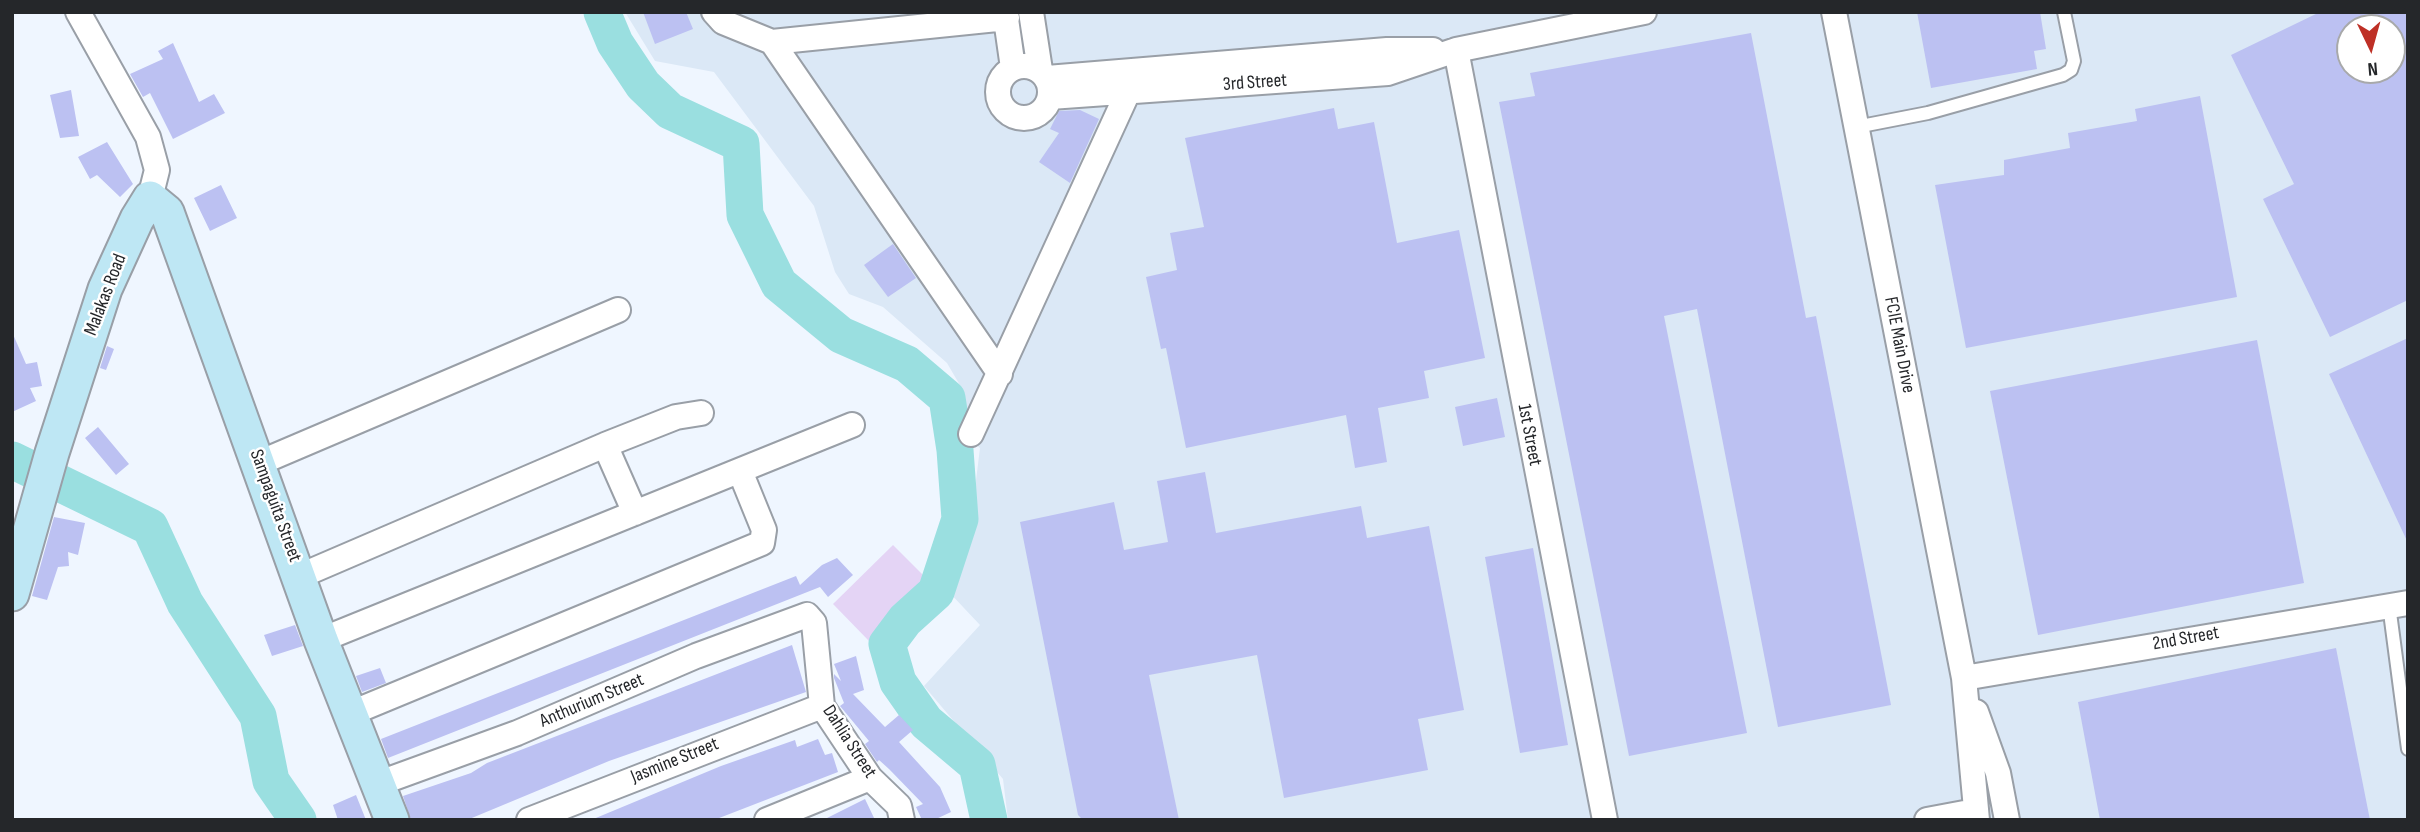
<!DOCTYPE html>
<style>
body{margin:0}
#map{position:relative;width:2420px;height:832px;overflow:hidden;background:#eff6ff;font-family:"Sofia Sans Condensed",sans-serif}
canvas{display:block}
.frame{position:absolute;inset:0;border:14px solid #25272a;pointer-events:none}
.north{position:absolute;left:2336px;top:14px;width:70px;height:70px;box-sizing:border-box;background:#fff;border:2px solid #a8a9aa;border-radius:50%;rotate:175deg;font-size:19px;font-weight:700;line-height:28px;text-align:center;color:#25272a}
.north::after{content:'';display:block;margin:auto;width:24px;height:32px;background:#be3026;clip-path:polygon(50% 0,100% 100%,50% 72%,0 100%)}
</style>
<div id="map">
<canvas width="2420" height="832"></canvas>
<div class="frame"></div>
<div class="north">N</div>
</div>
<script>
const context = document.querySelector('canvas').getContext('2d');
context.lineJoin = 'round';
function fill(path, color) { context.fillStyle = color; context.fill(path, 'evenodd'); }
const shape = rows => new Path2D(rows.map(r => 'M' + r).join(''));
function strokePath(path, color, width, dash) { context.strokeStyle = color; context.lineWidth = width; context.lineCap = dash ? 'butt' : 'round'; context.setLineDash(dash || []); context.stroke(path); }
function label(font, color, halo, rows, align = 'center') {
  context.font = font + ' "Sofia Sans Condensed",sans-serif'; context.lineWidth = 5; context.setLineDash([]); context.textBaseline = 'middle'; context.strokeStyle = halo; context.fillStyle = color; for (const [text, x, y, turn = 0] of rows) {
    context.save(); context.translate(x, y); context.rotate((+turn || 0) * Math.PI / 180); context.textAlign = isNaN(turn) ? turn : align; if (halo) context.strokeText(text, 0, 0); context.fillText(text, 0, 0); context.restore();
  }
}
const built = shape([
 [625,12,2408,12,2408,820,1008,820,1003,779,924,686,980,625,947,590,971,521,980,448,964,435,961,387,947,363,883,307,849,294,835,272,814,206,714,72,655,61],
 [2350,28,2392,28,2392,70,2350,70]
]);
const green = shape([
 [893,545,930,582,869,641,833,604]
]);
const river = shape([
 [602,12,615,43,643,85,670,111,741,144,745,215,779,284,841,335,907,364,947,398,955,450,960,519,936,592,905,620,887,644,898,682,926,722,977,765,989,820],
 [12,460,150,527,185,603,258,716,271,781,298,820]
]);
const building = shape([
 [643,12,686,12,693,29,655,44],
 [1917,12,2040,12,2046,49,2034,51,2037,69,1931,88],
 [2320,12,2408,12,2408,300,2330,337,2263,199,2294,184,2231,55],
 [2350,28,2392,28,2392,70,2350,70],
 [1751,33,1806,318,1816,316,1891,705,1778,727,1697,309,1664,316,1747,733,1629,756,1499,102,1535,96,1530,73],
 [173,43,199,102,214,94,225,113,173,139,150,93,143,97,130,74,163,59,158,51],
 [71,90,79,136,60,138,50,95],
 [2200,96,2237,297,1966,348,1935,185,2004,175,2004,160,2070,148,2068,133,2137,121,2135,109],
 [1334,108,1338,129,1374,122,1397,243,1459,230,1485,358,1424,371,1429,398,1378,408,1387,462,1355,468,1346,415,1186,448,1166,348,1161,349,1146,277,1177,270,1170,233,1204,227,1185,138],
 [1080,110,1099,119,1070,183,1039,162,1059,133,1050,129,1059,111],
 [107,142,133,184,120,197,97,175,90,179,78,157],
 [221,185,237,218,210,231,194,198],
 [893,244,916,278,888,297,864,265],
 [12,332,26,364,37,362,42,386,30,388,36,401,12,412],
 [2408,338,2408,543,2329,374],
 [2257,340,2304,583,2038,635,1990,391],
 [107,346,114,349,106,370,100,368],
 [1497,398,1505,437,1463,446,1455,407],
 [98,427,129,464,116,475,85,438],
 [1205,472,1216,533,1361,506,1367,538,1429,526,1464,710,1418,719,1428,770,1284,798,1257,655,1149,675,1179,820,1083,820,1078,815,1020,522,1114,502,1124,550,1168,542,1157,481],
 [54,517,85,523,78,555,68,552,69,566,58,567,47,600,32,596],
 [1533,548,1568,745,1520,753,1485,557],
 [837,558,853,575,828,597,820,587,388,758,381,739,796,576,800,585,822,565],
 [295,625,303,646,272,656,264,635],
 [792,645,806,692,609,761,467,820,411,820,403,796,471,773,487,763],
 [2336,648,2370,820,2100,820,2078,702],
 [856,656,864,690,853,694,885,727,899,715,913,730,899,742,940,787,951,812,934,820,922,820,916,807,923,804,889,769,879,760,877,762,865,744,869,741,840,706,844,703,834,678,834,674,841,681,834,664],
 [380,668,386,683,362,692,356,676],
 [818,739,825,755,832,753,838,772,714,820,591,820,721,766,795,740,797,747],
 [356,795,366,820,338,820,333,805],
 [865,799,875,820,823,820]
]);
const lane = shape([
 [1856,127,1928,113,2063,75,2071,70,2074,61,2064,12],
 [2389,605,2408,749]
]);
const street = shape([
 [78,12,148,137,157,170,150,198],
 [714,12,723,22,772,42,1007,18],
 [1005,12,1013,68],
 [1031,12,1040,70],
 [1834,12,1964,678,1977,820],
 [772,42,1000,374],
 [1456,50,1605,820],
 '998 92a26 26 0 1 1 52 0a26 26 0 1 1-52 0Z',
 [1047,78,1387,50,1433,50],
 [1050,97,1388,73,1456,50,1644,12],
 [971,434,1128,92,1128,80],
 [605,445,635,513],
 [259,463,618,310],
 [300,576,605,445,676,417,701,413],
 [321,640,852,425],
 [1964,678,2408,603],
 [1976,712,1998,773,2007,820],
 [349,714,762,543,764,530,740,471],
 [377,784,517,733,696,656,807,615,814,623,822,706,870,778,899,806,902,820],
 [529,820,822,706],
 [767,820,870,778],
 [1927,820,1975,811]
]);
const secondary = shape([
 [12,594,52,453,105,289,137,219,150,198,167,212,321,640,392,820]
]);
const streetNames = [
 ["3rd Street",1255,83,-4],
 ["Malakas Road",106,295,-69],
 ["FCIE Main Drive",1899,345,79],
 ["1st Street",1529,435,79],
 ["Sampaguita Street",275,506,70],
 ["2nd Street",2186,639,-10],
 ["Anthurium Street",592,701,-23],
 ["Dahlia Street",849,742,57],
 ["Jasmine Street",675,761,-22]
];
fill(built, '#dbe8f6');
fill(green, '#e4d4f5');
strokePath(river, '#9adfe0', 37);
fill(building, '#bcc1f2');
strokePath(lane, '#999fa7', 16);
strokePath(street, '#999fa7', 28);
strokePath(secondary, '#999fa7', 37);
strokePath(lane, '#fff', 12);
strokePath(street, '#fff', 24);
strokePath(secondary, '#bee7f4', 33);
label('19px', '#25272a', '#fff', streetNames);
</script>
